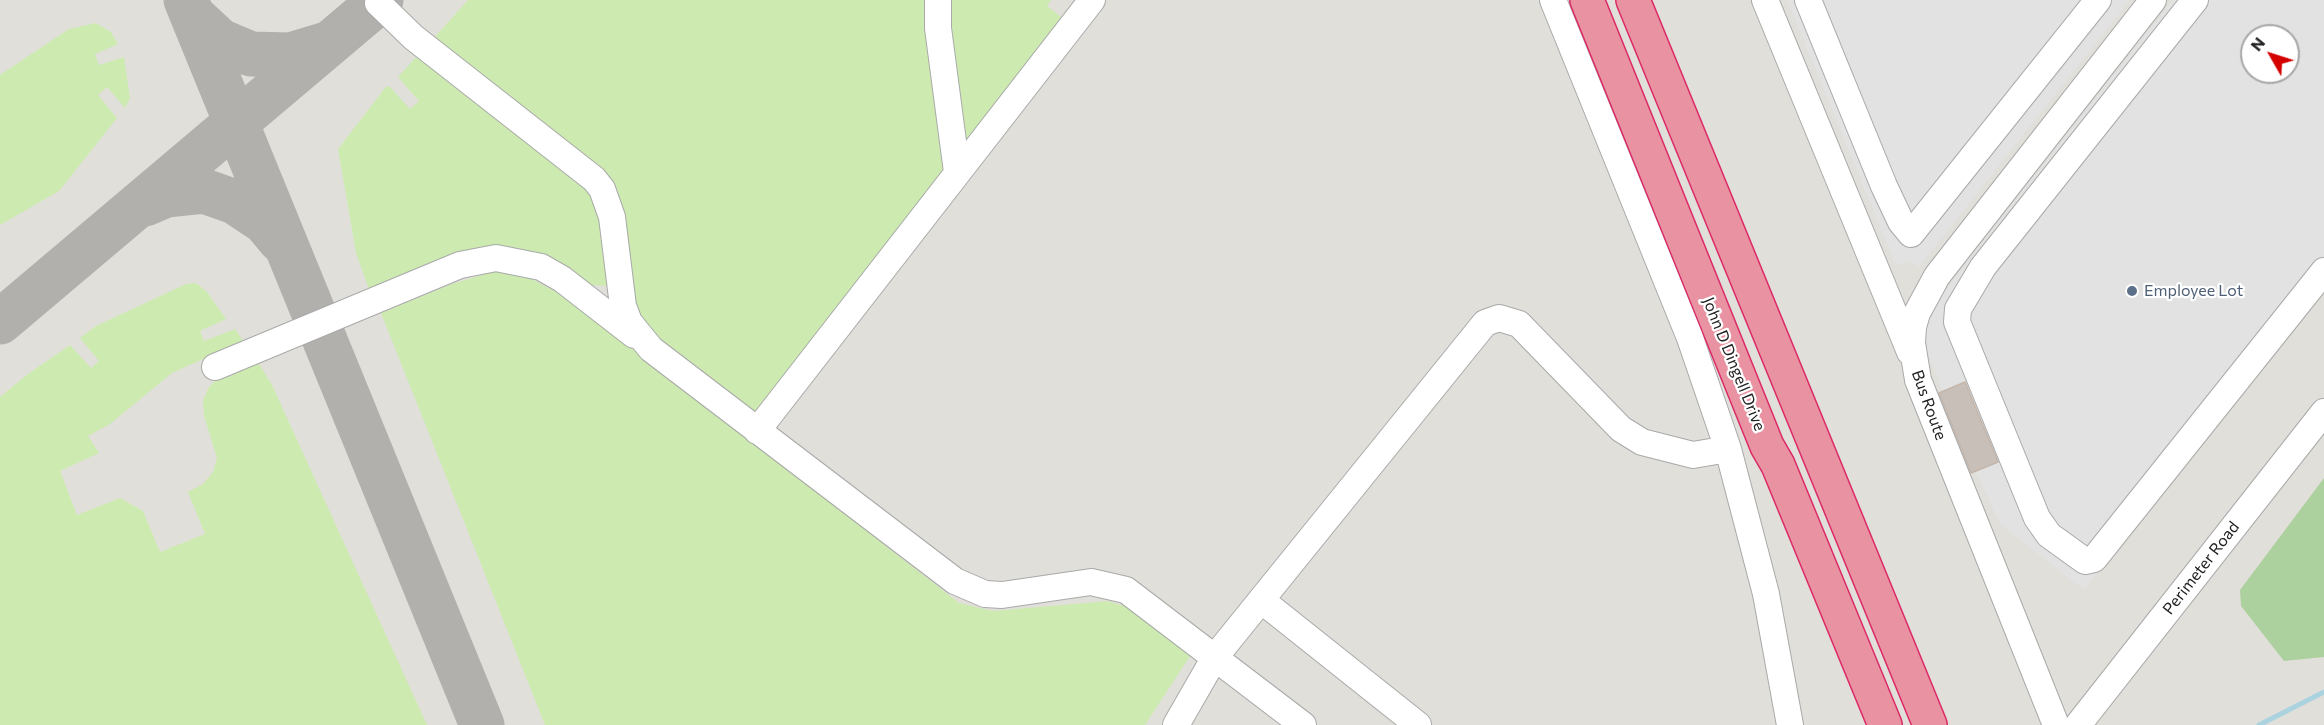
<!DOCTYPE html>
<style>
body{margin:0}
#map{position:relative;width:2324px;height:725px;overflow:hidden;background:#f2efe9;font-family:Commissioner,sans-serif}
canvas{display:block}
.north{position:absolute;left:2240px;top:24px;width:60px;height:60px;box-sizing:border-box;background:#fff;border:2px solid #a7a7a7;border-radius:50%;rotate:309deg;font-size:16px;font-weight:700;line-height:24px;text-align:center;color:#222}
.north::after{content:'';display:block;margin:auto;width:21px;height:27px;background:#d40000;clip-path:polygon(50% 0,100% 100%,50% 72%,0 100%)}
</style>
<div id="map">
<canvas width="2324" height="725"></canvas>
<div class="north">N</div>
</div>
<script>
const context = document.querySelector('canvas').getContext('2d');
context.lineJoin = 'round';
function fill(path, color) { context.fillStyle = color; context.fill(path, 'evenodd'); }
const shape = rows => new Path2D(rows.map(r => 'M' + r).join(''));
function strokePath(path, color, width, dash) { context.strokeStyle = color; context.lineWidth = width; context.lineCap = dash ? 'butt' : 'round'; context.setLineDash(dash || []); context.stroke(path); }
function label(font, color, halo, rows, align = 'center') {
  context.font = font + ' Commissioner,sans-serif'; context.lineWidth = 4.5; context.setLineDash([]); context.textBaseline = 'middle'; context.strokeStyle = halo; context.fillStyle = color; for (const [text, x, y, turn = 0] of rows) {
    context.save(); context.translate(x, y); context.rotate((+turn || 0) * Math.PI / 180); context.textAlign = isNaN(turn) ? turn : align; if (halo) context.strokeText(text, 0, 0); context.fillText(text, 0, 0); context.restore();
  }
}
const airport = shape([
 [0,0,2324,0,2324,725,0,725],
 [2252,36,2288,36,2288,72,2252,72]
]);
const grass = shape([
 [468,0,931,0,946,168,761,411,751,413,659,342,636,311,621,209,433,39],
 [945,0,1051,0,1047,6,1065,20,966,147],
 [96,23,111,32,118,44,95,54,99,65,124,57,130,98,125,108,107,87,98,95,117,118,59,191,0,225,0,75,69,29],
 [419,54,579,176,597,202,611,286,590,285,549,260,370,292,356,253,338,149,385,88,389,86,410,109,419,101,398,77],
 [496,271,528,277,564,296,959,603,993,611,1108,601,1130,608,1190,656,1145,725,545,725,381,313,452,284],
 [196,283,207,292,226,319,200,331,204,341,235,329,243,341,172,373,110,424,88,436,99,453,60,471,77,515,120,498,143,511,160,552,205,534,188,492,203,484,213,472,217,458,204,416,203,400,209,387,219,377,258,362,272,385,427,725,0,725,0,397,28,374,70,345,91,368,99,361,80,338,96,326,186,284]
]);
const forest = shape([
 [2324,478,2324,657,2284,661,2241,606,2240,590]
]);
const parking = shape([
 [1787,0,2130,0,1919,267,1910,261,1896,266],
 [2173,0,2324,0,2324,286,2084,590,2000,524,1976,472,1999,461,1966,382,1943,392,1923,342,1926,324,1941,296],
 [2252,36,2288,36,2288,72,2252,72]
]);
const stream = shape([
 [2259,725,2324,692]
]);
const taxiway = shape([
 [186,0,482,725],
 [192,15,220,41,251,54,290,55,330,43],
 [145,204,166,195,204,191,235,202,265,222,280,240],
 [0,322,381,0]
]);
const building = shape([
 [1965,382,1998,462,1971,473,1939,393,1965,382]
]);
const minor = shape([
 [938,0,938,28,957,172],
 [1553,0,1690,338,1728,449,1766,594,1790,725],
 [1765,0,1910,352],
 [1808,0,1884,186,1901,222,1911,234,2098,0],
 [2195,0,1983,267,1958,309,1957,322,2037,518,2049,535,2085,561,2094,559,2324,271],
 [378,3,413,37,594,179,602,189,612,217,623,306,629,322,651,349,955,581,985,594,1002,595,1091,582,1126,590,1303,725],
 [215,367,460,265,496,258,541,267,562,279,634,335],
 [757,431,1092,0],
 [1261,600,1418,725],
 [1176,725,1215,657,1485,323,1499,318,1519,324,1621,429,1642,442,1693,455,1728,449],
 [2056,725,1918,380,1912,343,1913,327,1917,313,1937,276,2153,0],
 [2078,725,2324,412]
]);
const highway = shape([
 [1587,0,1767,446,1778,465,1885,725],
 [1633,0,1930,725]
]);
const markers = [
 [2132,291,6,"#5c6f8a"]
];
const serviceNames = [
 ["Employee Lot",2144,291]
];
const streetNames = [
 ["John D Dingell Drive",1734,364,68],
 ["Bus Route",1929,405,70],
 ["Perimeter Road",2201,568,-52]
];
fill(airport, '#e1dfda');
fill(grass, '#cdebb0');
fill(forest, '#add19e');
fill(parking, '#e2e2e2');
strokePath(stream, '#aad3df', 5);
strokePath(taxiway, '#b1b0ac', 45);
fill(building, '#c7bfb8');
strokePath(building, '#c4b6ab', 1.5);
strokePath(minor, '#a9a9a9', 28);
strokePath(highway, '#dc2a67', 36);
strokePath(minor, '#fff', 26);
strokePath(highway, '#e892a2', 33);
for (const [x, y, r, color] of markers) { const dot = new Path2D(); dot.arc(x, y, r, 0, 2 * Math.PI); context.fillStyle = color; context.fill(dot); strokePath(dot, '#fff', 2); }
label('16px', '#4e5e75', '#fff', serviceNames, 'left');
label('16px', '#222', '#fff', streetNames);
</script>
